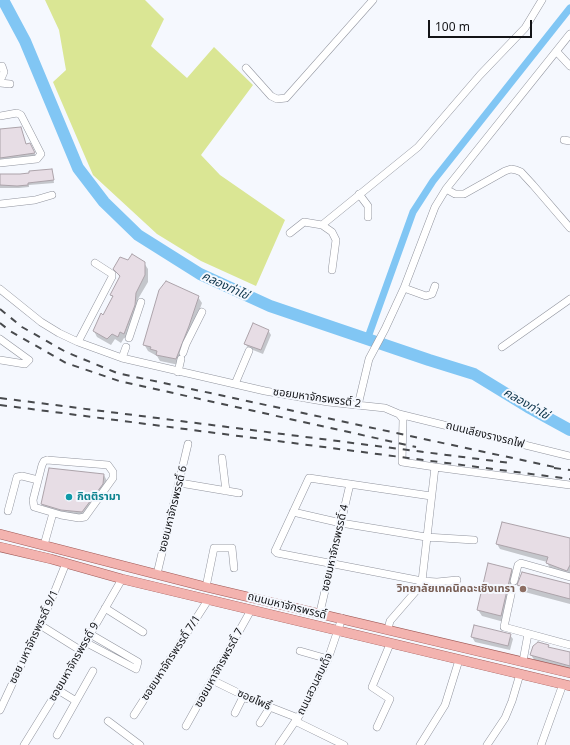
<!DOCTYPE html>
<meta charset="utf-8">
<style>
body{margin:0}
#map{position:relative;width:570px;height:745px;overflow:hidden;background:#f5f8fe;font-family:"Noto Sans",sans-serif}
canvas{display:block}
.scale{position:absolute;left:428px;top:20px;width:104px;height:18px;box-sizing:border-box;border:2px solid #131417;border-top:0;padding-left:5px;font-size:12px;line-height:14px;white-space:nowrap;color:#131417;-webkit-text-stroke:3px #f5f8fe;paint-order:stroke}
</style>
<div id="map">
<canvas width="570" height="745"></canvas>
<div class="scale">100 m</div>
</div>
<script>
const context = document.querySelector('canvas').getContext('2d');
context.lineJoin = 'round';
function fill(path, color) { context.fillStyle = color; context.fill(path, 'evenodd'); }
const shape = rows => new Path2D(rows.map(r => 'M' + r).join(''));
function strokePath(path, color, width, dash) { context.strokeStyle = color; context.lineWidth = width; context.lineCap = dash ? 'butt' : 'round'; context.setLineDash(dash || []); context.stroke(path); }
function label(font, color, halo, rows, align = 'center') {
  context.font = font + ' "Noto Sans","Noto Sans Thai",sans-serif'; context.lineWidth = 4; context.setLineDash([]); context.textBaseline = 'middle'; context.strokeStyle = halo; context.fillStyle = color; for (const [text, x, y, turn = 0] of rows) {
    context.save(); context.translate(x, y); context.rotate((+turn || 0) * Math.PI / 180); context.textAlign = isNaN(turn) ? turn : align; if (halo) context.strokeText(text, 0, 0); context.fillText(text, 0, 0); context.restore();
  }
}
const green = shape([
 [45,0,145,0,164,19,151,46,187,78,214,47,253,85,201,155,220,175,285,220,256,286,201,261,157,234,93,175,53,82,66,70,59,30]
]);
const shadow = shape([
 [21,128,26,145,29,144,36,156,0,159,0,130],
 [52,170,54,183,29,185,29,187,19,188,0,188,0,175,30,174],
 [128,262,144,263,148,269,148,282,138,299,138,312,127,339,124,338,121,343,115,339,111,345,97,337,94,331,113,298,111,295,120,277,114,269],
 [198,297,202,303,192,332,179,365,160,361,157,356,148,351,144,344],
 [268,330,271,335,263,354,248,348,245,343],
 [104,475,107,481,86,518,45,510,42,504],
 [570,540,570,577,550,569,547,562,500,549,497,544],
 [511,570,515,576,504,622,482,616,478,610],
 [518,585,570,585,570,604,521,591],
 [510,635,513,639,510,650,475,642,472,637],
 [548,646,549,648,570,653,570,670,535,661,531,655]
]);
const canal = shape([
 [367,340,413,212,433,181,570,8]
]);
const river = shape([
 [3,0,25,41,78,168,104,202,138,235,200,274,270,306,429,360,474,374,528,407,570,430]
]);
const building = shape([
 [21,127,26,144,30,143,35,153,0,158,0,129,21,127],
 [52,169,54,180,28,183,28,185,17,186,0,185,0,174,20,174,29,173,29,171,52,169],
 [132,254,145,262,145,275,136,293,135,305,124,334,120,332,118,337,112,334,107,339,93,331,101,313,103,315,113,296,110,295,120,276,113,269,120,257,128,260,132,254],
 [166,281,199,296,189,326,176,359,156,355,157,351,150,349,151,347,143,345,159,290,166,281],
 [253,323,269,330,261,350,244,344,253,323],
 [49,468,104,474,103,484,82,512,61,510,41,504,49,468],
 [502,522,570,538,570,565,567,571,546,563,548,557,496,544,502,522],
 [488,563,512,569,501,616,477,610,488,563],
 [522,572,570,584,570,599,517,585,522,572],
 [474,625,511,634,508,646,471,637,474,625],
 [538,642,549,645,548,647,570,652,570,666,530,655,533,646,538,642]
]);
const minor = shape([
 [557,52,570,66],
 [246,68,271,96,277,99,286,98,373,0],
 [0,81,4,72,2,66],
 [0,83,10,84],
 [0,116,17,113,21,115,41,154,37,159,0,163],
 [564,140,570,141],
 [446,189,455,194,464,194,505,171,511,169,516,170,521,172,533,185,570,228],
 [359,194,368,206,368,217],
 [0,204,35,200,52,195],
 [322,225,332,232,336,240,332,270],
 [290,233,304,222,322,225,418,147,480,75,525,28,542,0],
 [404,288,426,296,432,294,435,286],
 [0,289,41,322,59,333,78,342,122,358,265,391,328,402,385,408,399,414,403,419,402,462,435,467,422,581,416,591,390,621,388,629],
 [129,338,141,302],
 [0,339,29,360,25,364,0,360],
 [78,342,112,277,112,274,95,263],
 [502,347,570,299],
 [183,353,186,344,202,312],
 [122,358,126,347],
 [178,372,181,359],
 [235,384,249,351],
 [358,405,369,359,385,329,404,288,435,207,446,189,570,34],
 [399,414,570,456],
 [222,458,226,491],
 [47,460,108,465,113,472,113,478,85,517,79,518,61,515,34,507,33,500,42,465,44,461,47,460],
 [435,467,570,485],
 [180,483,239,493],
 [431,496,309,478,275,551,277,553,422,581,437,582,457,580],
 [8,511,17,477,22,476,38,480],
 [293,512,341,523,426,537,474,540],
 [44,545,53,513],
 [157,574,188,444],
 [514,581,518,565,521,563,570,577],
 [206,587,214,548,232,548,234,568],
 [512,590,504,627,570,645],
 [105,608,143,632],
 [320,612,350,484],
 [40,625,80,650],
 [85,642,136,669,138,662,90,634],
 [300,651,328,659],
 [523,661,528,634],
 [212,680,257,702,298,718],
 [58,690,76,701],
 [0,710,50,603,66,563],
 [235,713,242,699,245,698,249,699],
 [134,715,208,600],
 [108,721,140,745],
 [295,721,344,745],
 [260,723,270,707],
 [186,726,251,610],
 [377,727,390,699,372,687,390,644],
 [57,735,93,671],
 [24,745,58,690,122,579],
 [279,745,303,710,328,659,342,618],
 [420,745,445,705,459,660],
 [487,745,505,718,512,701,520,674],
 [541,745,563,684]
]);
const major = shape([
 [0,534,206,587,570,673],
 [0,547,51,559,122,579,570,686]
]);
const rail = shape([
 [0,309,22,327,66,352,117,373,559,468],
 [0,323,10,331,66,363,119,381,416,447],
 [0,398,510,463],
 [0,405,570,479],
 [554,468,570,470]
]);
const markers = [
 [69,497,4,"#0f9aa8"],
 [523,589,4,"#8d6e63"]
];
const streetNames = [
 ["ซอยมหาจักรพรรดิ์ 2",317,398,8],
 ["ถนนเลียงรางรถไฟ",485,435,14],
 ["ซอยมหาจักรพรรดิ์ 6",173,509,-76],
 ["ซอยมหาจักรพรรดิ์ 4",335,548,-77],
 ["ถนนมหาจักรพรรดิ์",287,606,14],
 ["ซอย มหาจักรพรรดิ์ 9/1",34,637,-65],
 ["ซอยมหาจักรพรรดิ์ 7/1",171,658,-57],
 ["ซอยมหาจักรพรรดิ์ 9",74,662,-60],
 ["ซอยมหาจักรพรรดิ์ 7",219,668,-61],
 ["ถนนสวนสมเด็จ",315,684,-64],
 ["ซอยโพธิ์",254,700,24]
];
const cultureNames = [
 ["กิตติรามา",77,497]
];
const educationNames = [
 ["วิทยาลัยเทคนิคฉะเชิงเทรา",515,589]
];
const waterNames = [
 ["คลองท่าไข่",225,286,25],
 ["คลองท่าไข่",526,404,30]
];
fill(green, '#dae694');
fill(shadow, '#0003');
strokePath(canal, '#81c6f4', 7);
strokePath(river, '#81c6f4', 12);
fill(building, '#e7dde5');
strokePath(building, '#aca3aa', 1);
strokePath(minor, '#91949e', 8);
strokePath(major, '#9f5a57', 10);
strokePath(minor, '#fff', 7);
strokePath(major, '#f3b3af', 9);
strokePath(rail, '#484a4d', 2, [7, 7]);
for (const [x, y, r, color] of markers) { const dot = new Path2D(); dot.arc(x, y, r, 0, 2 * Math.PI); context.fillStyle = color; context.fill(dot); strokePath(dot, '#f5f8fe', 1.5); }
label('11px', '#131417', '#f5f8fe', streetNames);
label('bold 11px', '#0d838f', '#f5f8fe', cultureNames, 'left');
label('bold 11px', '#785e54', '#f5f8fe', educationNames, 'right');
label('italic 12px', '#0c344b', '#f5f8fe', waterNames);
</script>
